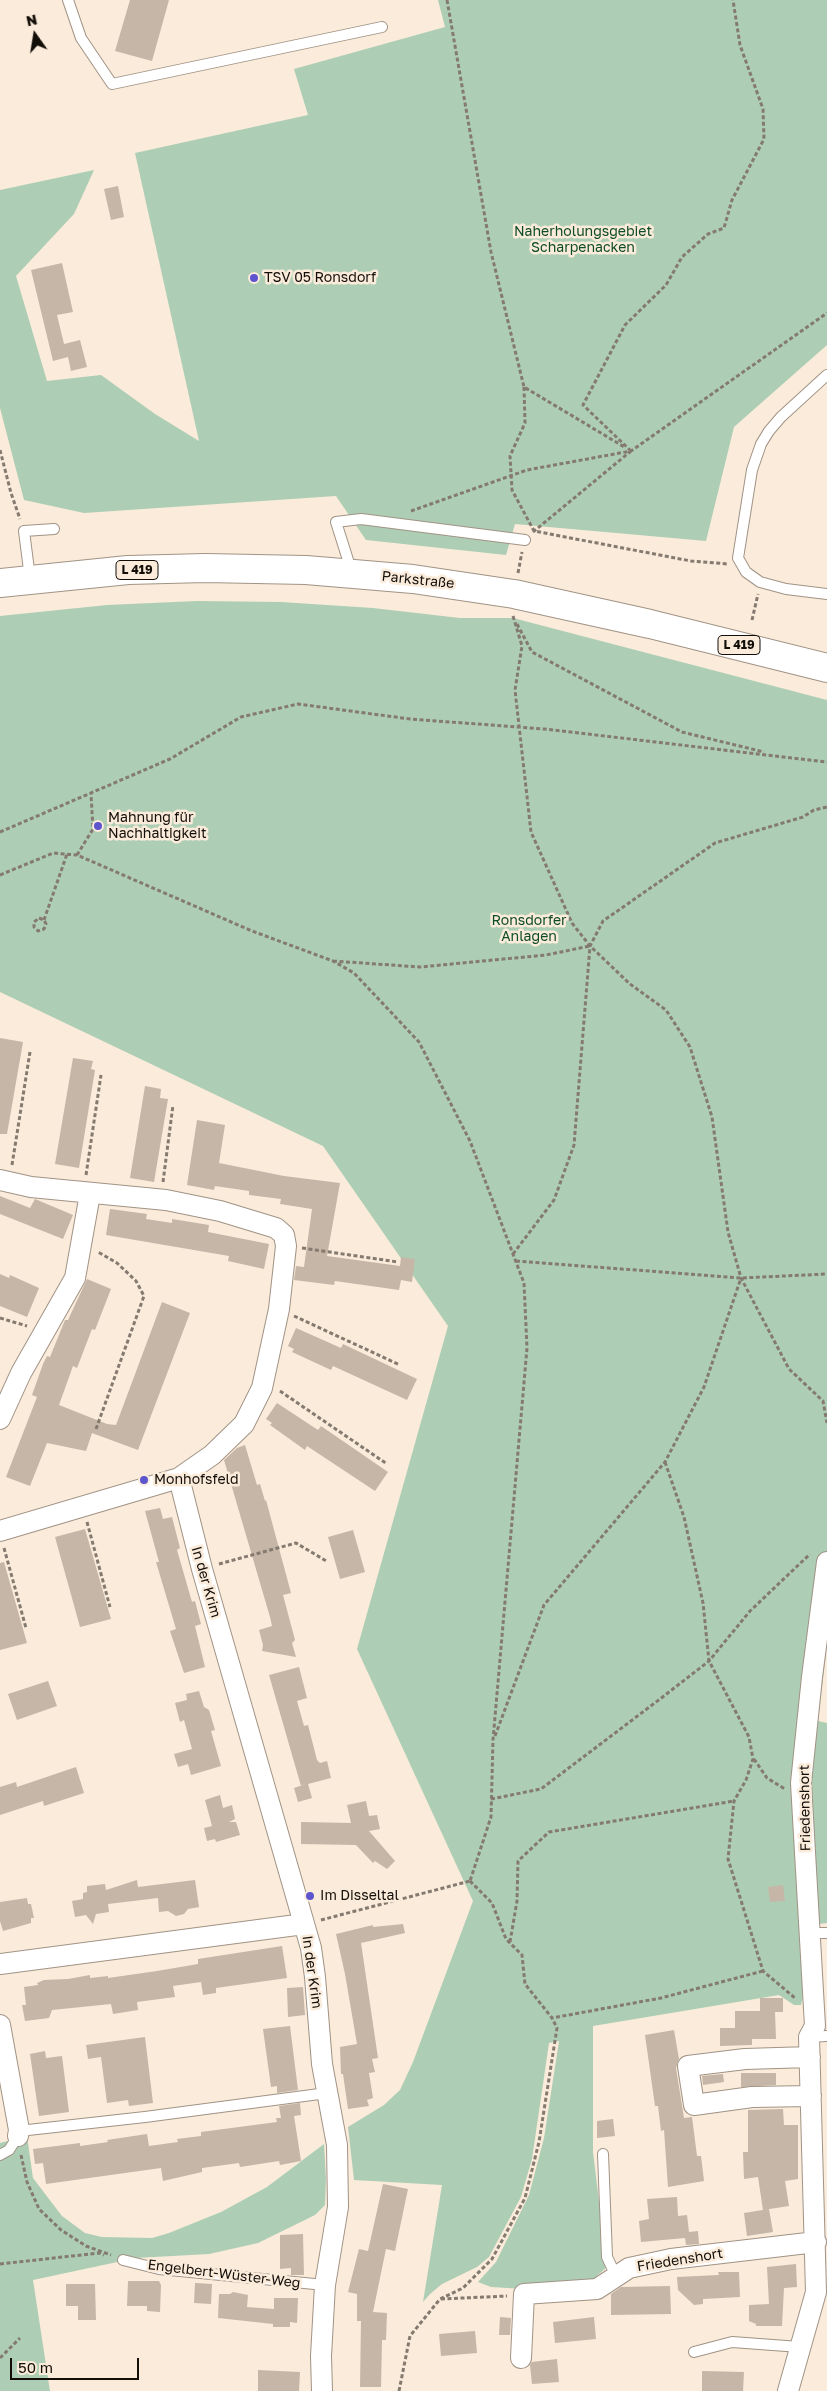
<!DOCTYPE html>
<meta charset="utf-8">
<style>
body{margin:0}
#map{position:relative;width:827px;height:2391px;overflow:hidden;background:#faebdb;font-family:"Golos Text",sans-serif}
canvas{display:block}
.north{position:absolute;left:10px;top:10px;width:50px;height:50px;-webkit-text-stroke:4px #faebdb;paint-order:stroke;rotate:347deg;font-size:14px;font-weight:700;line-height:20px;text-align:center;color:#130e08}
.north::after{content:'';display:block;margin:auto;width:18px;height:22px;background:#130e08;clip-path:polygon(50% 0,100% 100%,50% 72%,0 100%)}
.scale{position:absolute;left:10px;top:2358px;width:129px;height:22px;box-sizing:border-box;border:2px solid #130e08;border-top:0;padding-left:6px;font-size:15px;line-height:18px;white-space:nowrap;color:#130e08;-webkit-text-stroke:4px #faebdb;paint-order:stroke}
</style>
<div id="map">
<canvas width="827" height="2391"></canvas>
<div class="north">N</div>
<div class="scale">50 m</div>
</div>
<script>
const context = document.querySelector('canvas').getContext('2d');
context.lineJoin = 'round';
function fill(path, color) { context.fillStyle = color; context.fill(path, 'evenodd'); }
const shape = rows => new Path2D(rows.map(r => 'M' + r).join(''));
function strokePath(path, color, width, dash) { context.strokeStyle = color; context.lineWidth = width; context.lineCap = dash ? 'butt' : 'round'; context.setLineDash(dash || []); context.stroke(path); }
function label(font, color, halo, rows, align = 'center') {
  context.font = font + ' "Golos Text",sans-serif'; context.lineWidth = 5; context.setLineDash([]); context.textBaseline = 'middle'; context.strokeStyle = halo; context.fillStyle = color; for (const [text, x, y, turn = 0] of rows) {
    context.save(); context.translate(x, y); context.rotate((+turn || 0) * Math.PI / 180); context.textAlign = isNaN(turn) ? turn : align; if (halo) context.strokeText(text, 0, 0); context.fillText(text, 0, 0); context.restore();
  }
}
const green = shape([
 [438,0,827,0,827,345,734,427,706,541,515,524,506,555,366,540,336,496,84,513,24,500,0,408,0,190,94,170,74,214,16,276,47,381,101,375,155,414,199,441,135,153,308,115,294,69,445,27],
 [197,601,281,602,373,608,460,618,513,618,827,700,827,1645,818,1721,827,1723,827,1923,819,1924,801,2005,794,2005,779,1995,593,2026,593,2152,607,2267,591,2281,524,2289,491,2287,478,2282,496,2262,529,2195,544,2138,559,2041,549,2043,532,2159,521,2197,489,2257,477,2267,442,2284,430,2294,423,2302,442,2185,354,2180,348,2127,384,2105,400,2090,413,2062,473,1901,357,1649,448,1326,323,1146,0,992,0,616,107,605],
 [27,2136,33,2178,62,2216,85,2233,102,2237,152,2238,169,2233,221,2212,267,2187,324,2144,326,2179,325,2205,315,2215,258,2243,209,2254,136,2258,33,2280,50,2391,0,2391,0,2143]
]);
const building = shape([
 [130,0,169,0,152,61,115,51],
 [118,186,124,217,111,220,104,189],
 [62,263,73,312,57,315,64,344,80,340,87,367,71,371,68,357,53,361,31,270],
 [0,1038,23,1042,7,1134,0,1134],
 [73,1058,93,1061,91,1069,95,1070,79,1168,55,1164],
 [145,1086,161,1089,160,1098,168,1099,154,1182,130,1178],
 [197,1120,225,1125,219,1163,284,1176,340,1183,327,1256,400,1266,401,1257,415,1259,412,1282,401,1280,399,1290,335,1281,334,1285,294,1280,296,1266,304,1267,312,1209,280,1204,281,1199,249,1195,249,1191,215,1186,214,1190,187,1185],
 [0,1196,30,1208,35,1199,73,1215,63,1239,0,1214],
 [110,1209,147,1214,146,1219,172,1223,172,1219,209,1225,208,1232,269,1244,264,1269,228,1261,229,1256,106,1235],
 [0,1274,9,1278,10,1275,39,1288,27,1317,0,1306],
 [87,1279,111,1289,95,1330,92,1329,77,1368,73,1366,59,1405,107,1424,116,1425,162,1302,190,1313,138,1450,92,1433,86,1451,47,1443,30,1486,6,1477,37,1397,32,1395,43,1364,47,1356,50,1357,65,1320,68,1320],
 [296,1328,341,1348,343,1344,417,1379,407,1400,333,1366,331,1370,292,1352,294,1349,288,1346],
 [277,1403,318,1430,321,1426,388,1472,375,1491,307,1446,305,1450,270,1425,272,1423,266,1419],
 [245,1445,257,1485,260,1484,265,1501,266,1500,291,1593,283,1595,295,1640,292,1643,296,1657,262,1651,263,1645,259,1630,272,1626,270,1617,224,1460,237,1448],
 [160,1508,163,1519,172,1517,180,1548,177,1550,192,1602,195,1601,201,1624,195,1626,205,1667,184,1673,170,1631,176,1629,156,1562,159,1562,145,1511],
 [85,1529,111,1619,80,1627,55,1537],
 [353,1530,365,1572,340,1579,328,1537],
 [4,1562,27,1643,0,1650,0,1563],
 [299,1667,307,1698,297,1701,304,1726,308,1725,317,1760,320,1763,327,1761,331,1778,308,1784,312,1798,298,1802,294,1788,306,1784,301,1786,269,1675],
 [48,1681,57,1706,17,1720,8,1694],
 [199,1691,204,1707,209,1710,215,1730,211,1731,221,1766,191,1775,188,1764,178,1767,174,1754,192,1749,184,1720,180,1722,175,1703,187,1700,186,1694],
 [76,1767,84,1793,44,1806,43,1801,0,1815,0,1787,16,1782,17,1787],
 [220,1795,223,1808,232,1805,235,1819,229,1822,236,1822,240,1835,216,1842,215,1839,207,1841,204,1828,212,1826,205,1800],
 [366,1801,369,1816,377,1815,380,1829,369,1831,395,1861,387,1869,375,1861,373,1863,356,1845,301,1844,301,1822,351,1823,347,1805],
 [137,1880,138,1887,195,1880,199,1907,188,1909,184,1914,176,1916,168,1911,159,1912,158,1898,108,1904,109,1912,96,1914,93,1924,86,1915,75,1917,72,1901,83,1899,83,1893,87,1892,87,1886,105,1884,106,1890],
 [783,1885,785,1901,770,1902,768,1887],
 [27,1898,28,1904,31,1904,34,1918,31,1918,31,1923,3,1931,0,1921,0,1902],
 [403,1924,405,1933,361,1943,378,2058,372,2059,375,2072,369,2073,373,2098,367,2100,369,2106,348,2109,343,2074,341,2074,340,2047,357,2044,345,1974,336,1934,373,1925,373,1927],
 [282,1946,287,1978,216,1988,216,1993,203,1995,201,1982,173,1986,175,1997,137,2002,138,2010,113,2014,111,2004,52,2010,49,2018,25,2021,22,2005,26,2005,24,1987,38,1985,37,1983,44,1980,68,1979,90,1975,90,1978,108,1976,108,1978,157,1971,198,1964,198,1959],
 [303,1987,305,2015,288,2017,287,1988],
 [760,1998,783,1998,783,2012,775,2012,776,2039,752,2039,752,2045,720,2046,720,2028,735,2028,735,2011,760,2011],
 [290,2026,298,2090,277,2093,277,2086,271,2087,263,2029],
 [674,2030,679,2059,676,2068,684,2118,692,2117,697,2156,701,2156,704,2181,668,2187,664,2130,661,2131,658,2106,655,2106,645,2035],
 [145,2037,153,2103,129,2106,128,2100,107,2103,101,2057,88,2059,86,2045],
 [45,2051,46,2058,62,2056,69,2112,39,2116,30,2054],
 [741,2073,776,2073,776,2085,741,2087],
 [723,2074,724,2082,703,2085,702,2076],
 [300,2103,301,2115,294,2116,301,2161,280,2165,279,2161,240,2167,239,2163,202,2168,202,2172,163,2181,161,2168,46,2184,43,2163,35,2164,33,2149,80,2143,80,2146,108,2142,107,2140,147,2134,149,2146,178,2142,177,2139,201,2136,201,2132,277,2122,276,2118,281,2118,279,2106],
 [783,2109,784,2125,798,2125,798,2179,785,2181,789,2206,763,2210,758,2177,744,2179,743,2152,748,2152,748,2110],
 [613,2119,615,2136,597,2138,597,2121],
 [383,2184,408,2189,395,2251,386,2249,373,2312,387,2313,386,2340,382,2340,381,2387,360,2387,361,2321,357,2321,357,2294,348,2292,359,2249,368,2251],
 [677,2197,678,2216,687,2215,689,2232,698,2231,699,2244,686,2245,685,2238,641,2242,639,2221,649,2219,647,2199],
 [769,2209,773,2232,747,2236,744,2213],
 [303,2234,304,2275,291,2275,291,2268,280,2269,280,2235],
 [796,2264,797,2287,784,2288,782,2326,756,2326,756,2324,749,2321,749,2305,769,2304,767,2267],
 [718,2272,739,2272,740,2297,703,2299,703,2304,694,2305,678,2290,677,2277,719,2275],
 [128,2281,159,2281,161,2285,160,2312,147,2311,147,2306,127,2306],
 [195,2283,212,2284,211,2304,194,2303],
 [66,2284,95,2284,96,2320,78,2320,78,2306,66,2306],
 [670,2286,671,2314,611,2315,611,2294,621,2287],
 [233,2292,248,2295,247,2307,274,2309,274,2298,298,2298,297,2323,290,2322,290,2327,273,2327,273,2324,218,2318,219,2294,230,2294],
 [500,2317,511,2318,510,2335,499,2335],
 [594,2317,596,2339,555,2343,553,2322],
 [475,2331,477,2353,441,2356,439,2334],
 [557,2359,559,2382,532,2384,530,2365,532,2362],
 [258,2370,300,2372,299,2391,258,2391],
 [702,2371,744,2372,743,2391,702,2391]
]);
const path = shape([
 [447,0,491,252,524,387,626,448],
 [524,387,525,423,510,456,512,490,534,531,691,561,728,564],
 [0,450,11,493,20,519],
 [631,451,583,405,625,325,666,285,682,257,708,234,724,228,732,200,764,139,763,109,740,45,733,0],
 [411,511,527,470,631,451,827,313],
 [533,532,631,451],
 [518,573,522,552],
 [513,616,522,646,515,690,531,832,572,923,590,946,630,984,666,1010,690,1047,712,1117,728,1232,741,1278,789,1369,823,1401,827,1423],
 [752,620,758,594],
 [517,624,532,652,682,732,764,752],
 [0,832,170,759,241,717,298,704,410,719,544,729,827,762],
 [77,855,93,829,91,794],
 [0,875,53,853,77,855,252,931,333,961,354,973,419,1042,470,1141,524,1283,527,1348,493,1740,491,1817,470,1881],
 [39,918,44,920,46,924,44,929,38,931,34,927,34,922,39,918],
 [44,920,67,854],
 [333,961,420,967,546,955,590,946],
 [12,1165,30,1052],
 [86,1175,101,1075],
 [163,1182,173,1105],
 [302,1248,398,1262],
 [513,1254,554,1200,574,1145,590,946,603,921,715,843,803,817,814,810,827,807],
 [516,1261,741,1278,827,1274],
 [294,1316,400,1365],
 [0,1318,27,1326],
 [280,1391,387,1464],
 [96,1429,144,1296,136,1281,117,1263,98,1252],
 [665,1462,684,1517,703,1603,709,1661,749,1737,753,1759,746,1780,734,1801,728,1859,763,1971,795,1998],
 [87,1522,110,1607],
 [4,1548,26,1628],
 [219,1564,296,1543,328,1562],
 [495,1736,544,1605,665,1462,704,1387,741,1278],
 [754,1759,767,1778,785,1789],
 [491,1799,541,1789,660,1699,709,1661,750,1611,810,1554],
 [470,1881,492,1903,506,1939,522,1955,525,1984,552,2018,661,1998,763,1971],
 [321,1920,470,1881],
 [510,1942,517,1901,518,1861,549,1832,734,1801],
 [21,2155,27,2182,39,2209,61,2230,86,2246,111,2255],
 [0,2264,99,2253,104,2255],
 [441,2299,507,2296],
 [0,2358,20,2338],
 [399,2391,410,2336,440,2299,463,2288,492,2259,525,2198,539,2142,557,2028,552,2018]
]);
const service = shape([
 [68,0,81,38,112,84,382,27],
 [827,375,781,417,769,431,761,444,752,470,738,558,746,572,760,582,786,589,827,594],
 [348,573,348,560,336,522,361,519,525,540],
 [30,578,24,531,54,529],
 [809,1933,827,1933],
 [809,2037,827,2036],
 [19,2130,28,2130,145,2117,327,2093],
 [603,2154,607,2257,616,2276],
 [0,2155,9,2150,18,2136],
 [123,2260,159,2269,325,2285],
 [694,2352,732,2342,800,2347]
]);
const minor = shape([
 [0,1180,31,1187,166,1200,220,1211,276,1228,284,1235,286,1246,279,1309,262,1388,244,1424,212,1455,179,1478,0,1531],
 [0,1419,21,1373,75,1278,90,1194],
 [179,1478,202,1569,311,1948,315,1977,322,2064,337,2145,338,2207,325,2285,321,2356,322,2391],
 [0,1964,304,1924],
 [0,2025,19,2130,18,2136],
 [810,2057,745,2059,688,2066,694,2105,752,2097,811,2096],
 [521,2358,524,2294,597,2289,629,2268,671,2259,816,2242],
 [788,2391,816,2292,809,2037,815,2026,801,1783,812,1677,827,1562]
]);
const primary = shape([
 [0,583,128,570,205,568,306,570,413,579,514,594,650,624,827,668]
]);
const markers = [
 [254,278,5,"#5d55cd"],
 [98,826,5,"#5d55cd"],
 [144,1480,5,"#5d55cd"],
 [310,1896,5,"#5d55cd"]
];
const shields = [
 [137,570,42],
 [739,645,42]
];
const shieldNames = [
 ["L 419",137,570],
 ["L 419",739,645]
];
const parkNames = [
 ["Naherholungsgebiet",583,232],
 ["Scharpenacken",583,248],
 ["Ronsdorfer",529,921],
 ["Anlagen",529,937]
];
const poiNames = [
 ["TSV 05 Ronsdorf",264,278],
 ["Mahnung für",108,818],
 ["Nachhaltigkeit",108,834],
 ["Monhofsfeld",154,1480],
 ["Im Disseltal",320,1896]
];
const streetNames = [
 ["Parkstraße",418,580,6],
 ["In der Krim",206,1582,74],
 ["Friedenshort",805,1808,-91],
 ["In der Krim",312,1972,82],
 ["Friedenshort",680,2260,-9],
 ["Engelbert-Wüster-Weg",224,2274,7]
];
fill(green, '#adceb4');
fill(building, '#c5b6a7');
strokePath(service, '#a19385', 12);
strokePath(minor, '#a19385', 22);
strokePath(primary, '#a19385', 30);
strokePath(path, '#847a6f', 3, [4, 2.5]);
strokePath(service, '#fff', 10);
strokePath(minor, '#fff', 20);
strokePath(primary, '#fff', 28);
for (const [x, y, r, color] of markers) { const dot = new Path2D(); dot.arc(x, y, r, 0, 2 * Math.PI); context.fillStyle = color; context.fill(dot); strokePath(dot, '#faebdb', 2); }
for (const [x, y, w] of shields) { const box = new Path2D(); box.roundRect(x - w / 2, y - 9.5, w, 19, 4); context.fillStyle = '#faebdb'; context.fill(box); strokePath(box, '#130e08', 1); }
label('bold 12px', '#130e08', null, shieldNames);
label('14px', '#0d4c26', '#faebdb', parkNames);
label('14px', '#130e08', '#faebdb', poiNames, 'left');
label('14px', '#130e08', '#faebdb', streetNames);
</script>
